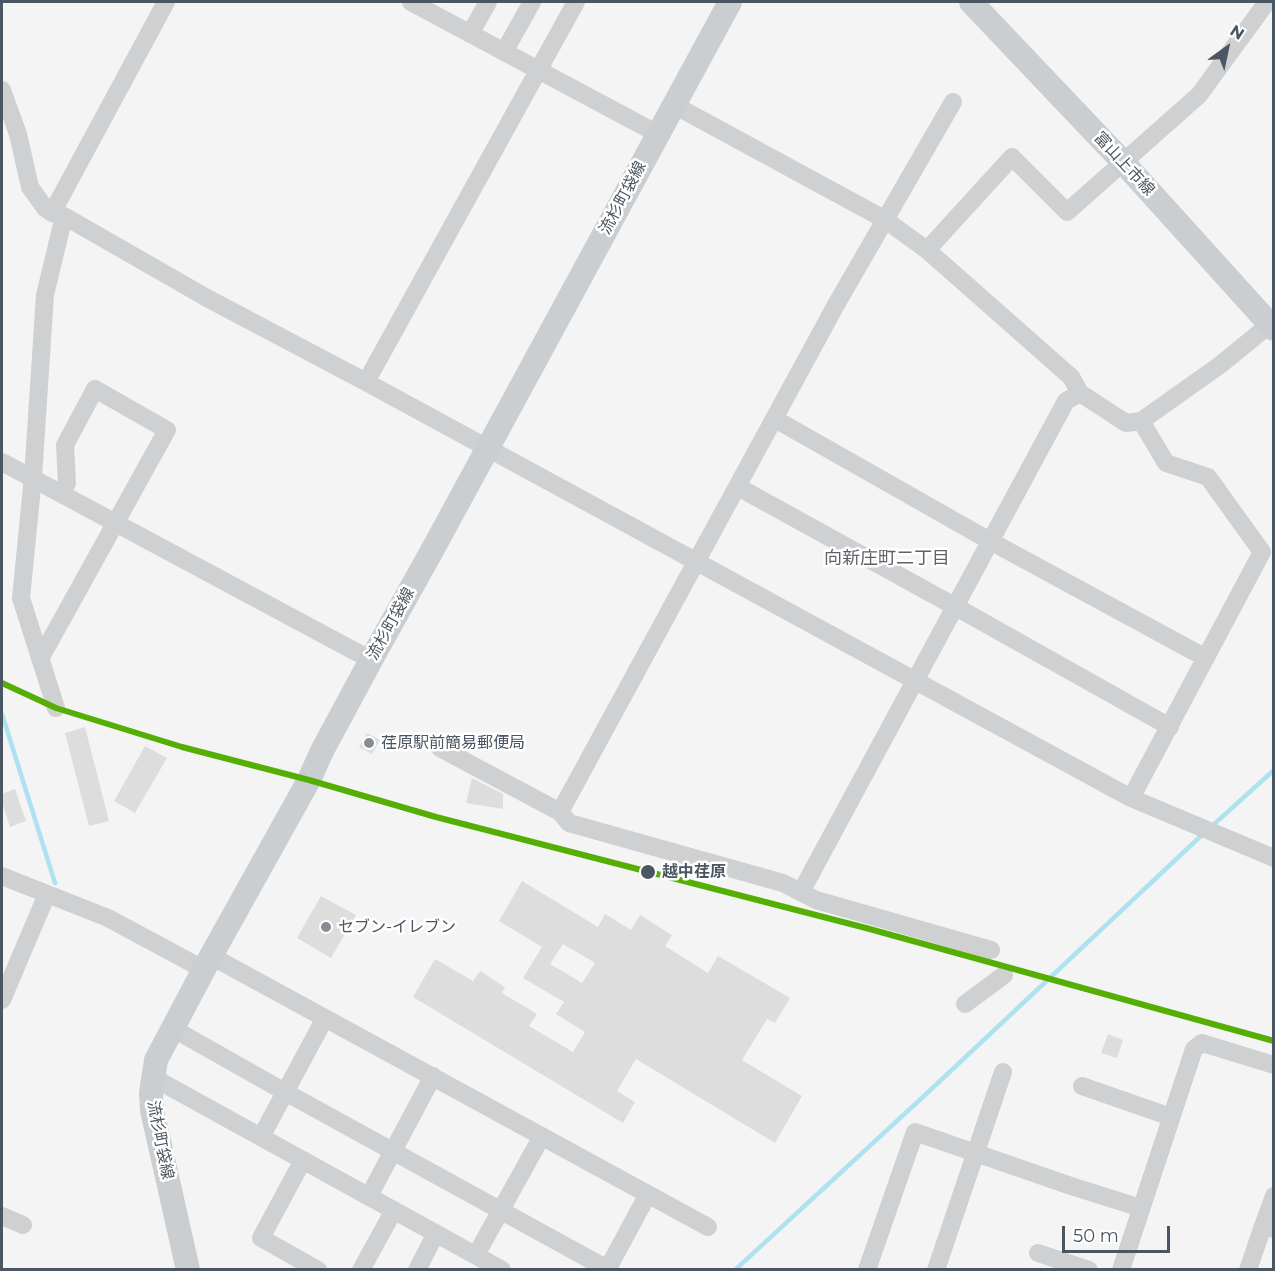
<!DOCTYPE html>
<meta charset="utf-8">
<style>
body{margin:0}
#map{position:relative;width:1275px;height:1271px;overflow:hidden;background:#f4f4f4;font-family:Montserrat,sans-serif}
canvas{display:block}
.frame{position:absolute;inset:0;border:3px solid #4a5661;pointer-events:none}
.north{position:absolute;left:1197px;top:18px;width:60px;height:60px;-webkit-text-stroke:4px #fff;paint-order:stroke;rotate:33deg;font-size:16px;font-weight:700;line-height:24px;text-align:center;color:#4a5661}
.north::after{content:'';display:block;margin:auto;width:21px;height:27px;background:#4a5661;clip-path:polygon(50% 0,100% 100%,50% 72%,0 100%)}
.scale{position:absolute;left:1062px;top:1226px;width:108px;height:27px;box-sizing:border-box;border:3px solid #4a5661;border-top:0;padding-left:8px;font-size:18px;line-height:21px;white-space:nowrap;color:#4a5661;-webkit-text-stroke:4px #fff;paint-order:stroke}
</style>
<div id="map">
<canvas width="1275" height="1271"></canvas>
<div class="frame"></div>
<div class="north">N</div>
<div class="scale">50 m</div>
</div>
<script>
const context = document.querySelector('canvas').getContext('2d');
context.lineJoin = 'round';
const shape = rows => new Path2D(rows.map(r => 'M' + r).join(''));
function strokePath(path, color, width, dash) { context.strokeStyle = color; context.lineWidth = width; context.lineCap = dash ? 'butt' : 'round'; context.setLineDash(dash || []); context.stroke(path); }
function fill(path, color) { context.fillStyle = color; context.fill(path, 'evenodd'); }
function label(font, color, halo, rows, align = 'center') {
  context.font = font + ' Montserrat,"Noto Sans JP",sans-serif'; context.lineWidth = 5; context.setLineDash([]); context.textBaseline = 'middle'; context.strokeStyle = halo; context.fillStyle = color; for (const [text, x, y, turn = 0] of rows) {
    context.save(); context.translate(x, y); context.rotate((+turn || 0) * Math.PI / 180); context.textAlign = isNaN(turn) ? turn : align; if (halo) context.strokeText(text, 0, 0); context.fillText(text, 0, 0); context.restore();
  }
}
const stream = shape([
 [2,714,55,883],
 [1212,826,1274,770],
 [735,1270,924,1096,1203,834]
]);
const building = shape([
 [85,727,109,821,89,826,65,733],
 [367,733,380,740,372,754,359,747],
 [145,746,167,758,135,813,114,801],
 [472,778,503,794,503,809,466,803],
 [15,789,26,821,10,827,2,802,2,794],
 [522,881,598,927,605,914,631,930,640,915,672,935,665,946,708,973,718,956,790,998,775,1023,767,1019,742,1060,802,1096,775,1143,636,1059,617,1091,635,1102,623,1123,413,997,435,959,473,981,480,971,505,987,502,993,537,1014,529,1026,573,1052,585,1032,556,1014,564,1002,523,978,542,947,499,921],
 [563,944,595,963,582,983,550,964],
 [321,896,356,915,331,958,297,938],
 [1108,1034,1123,1040,1117,1058,1101,1053]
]);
const minor = shape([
 [411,2,658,134],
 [470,34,488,2],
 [504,52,532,2],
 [2,90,18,134,30,187,45,208,52,213,64,216,207,298,366,382,1131,798,1274,858],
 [674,105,884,219,927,250,1071,377,1080,393,1126,423,1141,421,1220,365,1274,321],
 [52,213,166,2],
 [927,250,1012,157,1067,212,1199,95,1267,2],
 [366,382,576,2],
 [775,419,990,541,1206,658],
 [2,462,371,660],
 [738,487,956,607,1170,727],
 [40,659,167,430,95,389,65,445,67,483,61,492],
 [56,708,21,598,33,477,45,295,64,216],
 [440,748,560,812,569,823,783,883,816,900,991,950],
 [1131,798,1262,552,1208,477,1166,463,1141,421],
 [560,812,837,303,953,102],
 [2,876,108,918,203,969],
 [801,892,1066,401,1080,393],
 [211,956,708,1227],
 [2,1000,47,894],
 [965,1004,1004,975],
 [172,1028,285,1092,609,1270],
 [152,1077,502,1270],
 [1082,1086,1171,1117],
 [261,1137,325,1018],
 [303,1160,261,1238,318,1270],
 [369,1196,433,1076],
 [2,1216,23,1225],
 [1263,1226,1274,1196],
 [1038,1253,1089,1270],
 [476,1255,542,1136],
 [361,1270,394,1210],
 [417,1270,436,1233],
 [607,1270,648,1194],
 [867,1270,915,1132,1071,1186,1141,1208],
 [936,1270,1003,1072],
 [1121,1270,1194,1049,1202,1043,1274,1065],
 [1248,1270,1263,1226,1274,1229]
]);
const major = shape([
 [971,2,1122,161,1274,329],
 [188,1270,152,1110,151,1093,156,1060,211,956,309,780,322,751,371,660,434,547,730,2]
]);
const rail1 = shape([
 [2,683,56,708,182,747,309,780,436,817,866,928,1274,1041]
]);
const markers = [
 [369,743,6,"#868d94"],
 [648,872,8,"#4a5661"],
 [326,927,6,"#868d94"]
];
const streetNames = [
 ["富山上市線",1124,164,47],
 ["流杉町袋線",623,198,-62],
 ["流杉町袋線",391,624,-61],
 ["流杉町袋線",160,1140,79]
];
const poiNames = [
 ["荏原駅前簡易郵便局",381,743],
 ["セブン-イレブン",338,927]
];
const stopNames = [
 ["越中荏原",662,872]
];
const neighbourhoodNames = [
 ["向新庄町二丁目",887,559]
];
strokePath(stream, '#aee2f0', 4.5);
fill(building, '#ddddde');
strokePath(minor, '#ced0d2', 18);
strokePath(major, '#caced1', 24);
strokePath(rail1, '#55ae04', 6);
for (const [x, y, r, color] of markers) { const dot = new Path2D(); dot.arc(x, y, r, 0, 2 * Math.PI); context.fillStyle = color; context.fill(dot); strokePath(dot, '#fff', 2); }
label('16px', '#4a5661', '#fff', streetNames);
label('16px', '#4a5661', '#fff', poiNames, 'left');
label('bold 16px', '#4a5661', '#fff', stopNames, 'left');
label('18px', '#5f6368', '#fff', neighbourhoodNames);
</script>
